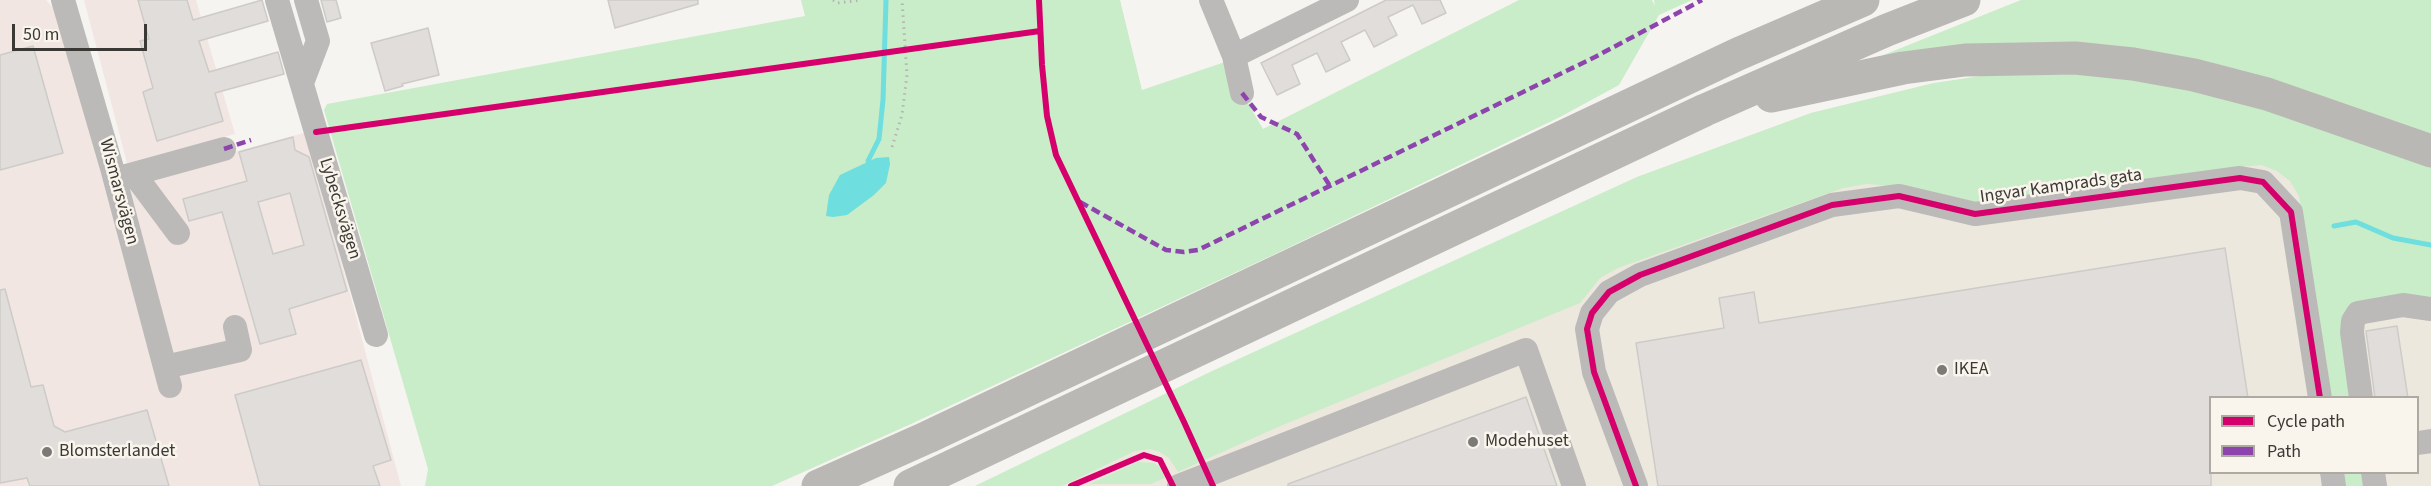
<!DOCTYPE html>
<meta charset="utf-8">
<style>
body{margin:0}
#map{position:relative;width:2431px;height:486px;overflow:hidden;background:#f6f4f0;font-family:"Source Sans 3",sans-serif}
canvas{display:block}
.legend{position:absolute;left:2209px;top:396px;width:210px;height:78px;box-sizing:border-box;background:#faf5ec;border:2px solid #aeaaa3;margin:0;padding:8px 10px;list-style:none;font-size:18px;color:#3b3935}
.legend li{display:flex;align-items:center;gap:12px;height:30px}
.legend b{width:30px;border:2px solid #aeaaa3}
.scale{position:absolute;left:12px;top:24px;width:135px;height:27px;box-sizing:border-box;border:3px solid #3b3935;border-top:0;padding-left:8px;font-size:18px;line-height:21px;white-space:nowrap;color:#3b3935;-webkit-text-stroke:4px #faf5ec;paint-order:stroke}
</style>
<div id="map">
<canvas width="2431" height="486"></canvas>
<ul class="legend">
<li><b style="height:8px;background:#d6006c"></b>Cycle path</li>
<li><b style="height:8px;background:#8e44ad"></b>Path</li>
</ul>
<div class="scale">50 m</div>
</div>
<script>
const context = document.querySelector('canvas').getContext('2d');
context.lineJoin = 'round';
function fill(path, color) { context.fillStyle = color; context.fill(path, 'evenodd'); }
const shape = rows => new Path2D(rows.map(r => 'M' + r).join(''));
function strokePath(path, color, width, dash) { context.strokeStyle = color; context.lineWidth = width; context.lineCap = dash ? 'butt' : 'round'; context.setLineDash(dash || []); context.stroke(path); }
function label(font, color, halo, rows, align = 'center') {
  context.font = font + ' "Source Sans 3",sans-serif'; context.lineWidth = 5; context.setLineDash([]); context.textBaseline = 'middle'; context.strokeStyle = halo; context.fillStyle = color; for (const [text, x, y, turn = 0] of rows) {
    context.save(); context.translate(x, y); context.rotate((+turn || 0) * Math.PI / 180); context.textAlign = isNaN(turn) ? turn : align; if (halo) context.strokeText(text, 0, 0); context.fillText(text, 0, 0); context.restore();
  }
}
const built = shape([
 [1934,83,2431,164,2431,486,975,486,1637,177,1811,113],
 [2210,398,2418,398,2418,472,2210,472]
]);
const industrial = shape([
 [0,0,46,0,55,10,107,187,307,132,401,486,0,486],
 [84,0,196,0,235,134,127,163]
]);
const green = shape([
 [801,0,1120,0,1142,90,1228,61,1242,93,1263,129,1519,0,1652,0,1655,6,1654,0,1692,0,1659,15,1619,85,1560,117,1275,254,911,424,772,486,425,486,428,469,324,110,327,104,805,16],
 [2021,0,2431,0,2431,139,2263,81,1861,64],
 [2013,71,2081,72,2144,79,2244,102,2431,164,2431,305,2355,309,2349,397,2332,397,2299,196,2290,181,2277,171,2261,165,2218,169,1983,204,1890,186,1867,184,1843,188,1618,268,1600,278,1580,303,1278,427,1178,472,1169,458,1160,452,1150,449,1135,451,1062,486,975,486,1210,372,1637,177,1811,113,1934,83],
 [1138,462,1154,463,1160,467,1165,478,1151,484,1089,484],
 [2344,473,2364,473,2366,486,2346,486]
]);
const water = shape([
 [889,157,890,164,886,183,874,195,847,215,833,217,826,216,829,195,840,175,876,158]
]);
const stream = shape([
 [868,161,879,139,883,100,886,0],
 [2334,226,2356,222,2393,238,2431,245]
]);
const building = shape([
 [138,0,187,0,193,20,262,0,268,21,199,41,209,72,278,52,284,74,215,93,223,121,157,141,143,92,153,88,140,41,149,39,138,0],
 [321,0,336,0,341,18,327,22,321,0],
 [608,0,698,0,698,4,615,28,608,0],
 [1386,0,1440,0,1446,13,1422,24,1413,5,1388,17,1397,35,1374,47,1365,30,1341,42,1350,60,1326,72,1317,53,1292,65,1300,84,1277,95,1261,63,1386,0],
 [428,28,439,75,402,84,403,86,385,91,371,43,428,28],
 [33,46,63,153,0,170,0,55,33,46],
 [293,137,295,150,309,157,347,291,289,309,296,334,260,344,222,212,189,221,183,199,247,181,239,152,293,137],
 [290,193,304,245,273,254,258,202,290,193],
 [2225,248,2248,398,2211,398,2211,486,1658,486,1636,343,1724,328,1719,298,1754,292,1759,323,2225,248],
 [5,289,31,387,43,385,54,426,65,432,147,410,169,486,30,486,27,478,0,483,0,290,5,289],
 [2397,326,2408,398,2375,398,2366,331,2397,326],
 [361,360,391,460,373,466,380,486,260,486,235,395,361,360],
 [1526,397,1557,486,1288,486,1288,484,1526,397]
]);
const path = shape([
 [833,0,837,3,861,0],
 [892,147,902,115,907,75,902,0]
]);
const minor = shape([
 [63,0,112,168,170,386],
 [277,0,376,335],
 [1211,0,1234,56,1242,93],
 [1234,56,1347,0],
 [302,83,318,41,306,0],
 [134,174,178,233],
 [115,179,224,149],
 [165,367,240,350,235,327],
 [2361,398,2352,332,2353,321,2358,313,2403,305,2431,309],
 [2418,443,2431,441],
 [2332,472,2334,486],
 [2373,472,2375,486],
 [1179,486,1526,350,1574,486],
 [1636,486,1594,372,1587,329,1592,313,1609,292,1640,275,1832,205,1899,196,1975,214,2240,178,2263,182,2291,212,2320,398]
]);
const highway = shape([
 [1771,96,1903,68,1965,60,2075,58,2133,64,2194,75,2267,94,2431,151],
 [818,486,928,437,1738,54,1863,0],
 [910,486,1705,110,1887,30,1964,0]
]);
const quiet = shape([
 [1242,93,1261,117,1297,134,1330,186],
 [224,149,251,140],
 [1080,202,1166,250,1184,252,1198,250,1595,57,1702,0]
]);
const cycleway = shape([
 [1039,0,1042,65,1047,116,1056,155,1184,422,1213,486],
 [316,132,1040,31],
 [1071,486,1144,455,1160,460,1173,486],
 [1636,486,1594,372,1587,329,1592,313,1609,292,1640,275,1832,205,1899,196,1975,214,2240,178,2263,182,2291,212,2320,398]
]);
const markers = [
 [1942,370,6,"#7c7a76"],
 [1473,442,6,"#7c7a76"],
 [47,452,6,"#7c7a76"]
];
const streetNames = [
 ["Ingvar Kamprads gata",2061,187,-8],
 ["Wismarsvägen",118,192,75],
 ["Lybecksvägen",339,209,73]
];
const poiNames = [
 ["IKEA",1954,370],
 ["Modehuset",1485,442],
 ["Blomsterlandet",59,452]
];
fill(built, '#ede8dd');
fill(industrial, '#f1e6e1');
fill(green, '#c9ecc9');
fill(water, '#6edede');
strokePath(stream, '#6edede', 5);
fill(building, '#e0dddb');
strokePath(building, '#cdcbc8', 1.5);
strokePath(path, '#b5b4b3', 3, [1.5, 4.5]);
strokePath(minor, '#bcbab9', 24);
strokePath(highway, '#bab8b4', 33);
strokePath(quiet, '#8e44ad', 4.5, [9, 4.5]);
strokePath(cycleway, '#d6006c', 6);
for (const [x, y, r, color] of markers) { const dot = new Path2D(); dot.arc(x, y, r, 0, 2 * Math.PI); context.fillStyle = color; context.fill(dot); strokePath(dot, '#faf5ec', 2); }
label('18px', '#3b3935', '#faf5ec', streetNames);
label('18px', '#3b3935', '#faf5ec', poiNames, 'left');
</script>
